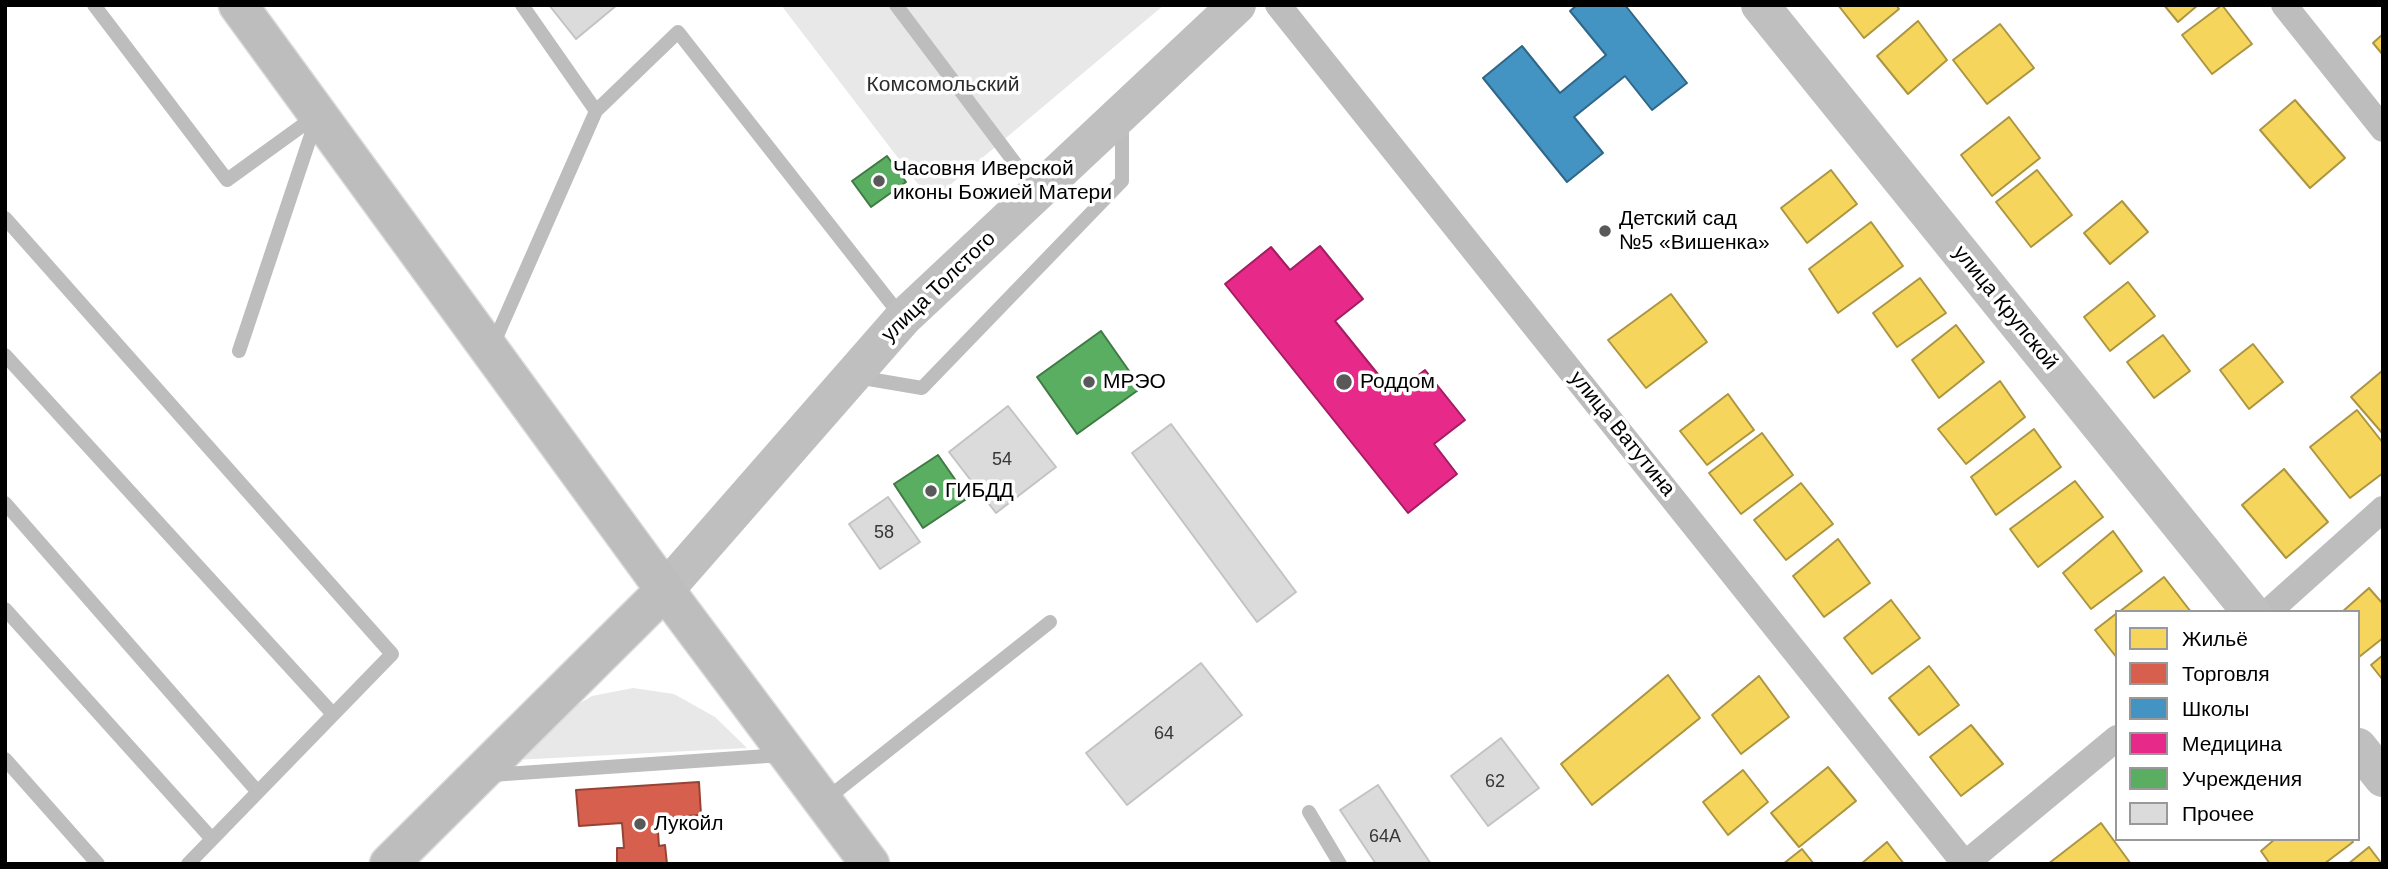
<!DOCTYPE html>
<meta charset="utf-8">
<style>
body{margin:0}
#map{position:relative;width:2388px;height:869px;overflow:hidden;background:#fff;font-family:Arial,sans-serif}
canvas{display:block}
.frame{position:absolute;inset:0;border:7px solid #000;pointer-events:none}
.legend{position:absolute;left:2115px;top:610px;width:245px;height:231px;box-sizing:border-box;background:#fff;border:2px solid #999;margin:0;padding:9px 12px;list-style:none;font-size:21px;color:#000}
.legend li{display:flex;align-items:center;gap:14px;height:35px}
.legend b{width:35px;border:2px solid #999}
</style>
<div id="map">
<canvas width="2388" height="869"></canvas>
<div class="frame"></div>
<ul class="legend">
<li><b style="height:19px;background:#f6d55c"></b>Жильё</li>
<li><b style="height:19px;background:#d6604d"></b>Торговля</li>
<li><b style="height:19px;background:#4393c3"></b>Школы</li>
<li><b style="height:19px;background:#e7298a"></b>Медицина</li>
<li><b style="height:19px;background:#5aae61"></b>Учреждения</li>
<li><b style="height:19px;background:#dbdbdb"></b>Прочее</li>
</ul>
</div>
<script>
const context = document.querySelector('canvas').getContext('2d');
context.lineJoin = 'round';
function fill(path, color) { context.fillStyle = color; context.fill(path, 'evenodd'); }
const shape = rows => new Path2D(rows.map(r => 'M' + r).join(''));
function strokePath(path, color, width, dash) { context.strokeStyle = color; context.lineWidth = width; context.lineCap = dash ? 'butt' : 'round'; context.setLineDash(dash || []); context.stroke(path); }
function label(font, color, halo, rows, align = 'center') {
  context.font = font + ' Arial,sans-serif'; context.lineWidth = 7; context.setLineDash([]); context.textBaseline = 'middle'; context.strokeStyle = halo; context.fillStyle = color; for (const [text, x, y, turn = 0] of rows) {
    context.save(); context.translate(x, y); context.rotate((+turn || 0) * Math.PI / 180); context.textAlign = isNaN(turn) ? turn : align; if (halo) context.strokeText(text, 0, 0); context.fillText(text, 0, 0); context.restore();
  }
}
const green = shape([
 [781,5,1164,5,931,201],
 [633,688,674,694,715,717,747,748,514,760,554,719,592,696]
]);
const homes = shape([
 [1838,5,1896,5,1899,9,1864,38,1838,5],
 [2164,5,2198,5,2178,22,2164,5],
 [2222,5,2252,44,2212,74,2182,35,2222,5],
 [1918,21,1947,60,1908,94,1877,56,1918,21],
 [2000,24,2034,68,1987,104,1953,60,2000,24],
 [2383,34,2383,55,2373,43,2383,34],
 [2295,100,2345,158,2310,188,2260,130,2295,100],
 [2009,117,2040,158,1992,196,1961,155,2009,117],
 [1831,170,1857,204,1807,243,1781,208,1831,170],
 [2037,170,2072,215,2031,247,1996,202,2037,170],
 [2122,201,2148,232,2110,264,2084,233,2122,201],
 [1871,222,1903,266,1838,313,1809,269,1871,222],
 [1920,278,1946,313,1897,347,1873,313,1920,278],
 [2128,282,2155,316,2110,351,2084,317,2128,282],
 [1671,294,1707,342,1646,388,1608,340,1671,294],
 [1956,325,1984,362,1939,398,1912,360,1956,325],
 [2163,335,2190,371,2154,398,2127,362,2163,335],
 [2253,344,2283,382,2249,409,2220,370,2253,344],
 [2382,371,2383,372,2383,434,2351,397,2382,371],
 [2000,381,2025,417,1966,464,1938,429,2000,381],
 [1728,394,1754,430,1707,465,1680,431,1728,394],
 [2357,410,2383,443,2383,473,2350,498,2310,447,2357,410],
 [2034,429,2061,467,1996,515,1971,477,2034,429],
 [1762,433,1793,475,1741,514,1709,473,1762,433],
 [2284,469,2328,522,2286,558,2242,505,2284,469],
 [2075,481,2103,517,2038,567,2010,529,2075,481],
 [1801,483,1833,524,1786,560,1754,520,1801,483],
 [2113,531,2142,571,2091,609,2063,573,2113,531],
 [1838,539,1870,583,1824,617,1793,576,1838,539],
 [2164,577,2191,612,2119,612,2164,577],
 [2369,588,2383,604,2383,638,2359,657,2358,612,2342,612,2369,588],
 [1891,600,1920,638,1872,674,1844,638,1891,600],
 [2117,613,2117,658,2095,630,2117,613],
 [2383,655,2383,680,2371,665,2383,655],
 [1929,666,1959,705,1919,735,1889,698,1929,666],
 [1668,675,1700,718,1592,805,1561,764,1668,675],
 [1759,676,1789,717,1741,754,1712,715,1759,676],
 [1971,725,2003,764,1961,796,1930,757,1971,725],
 [1828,767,1856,801,1799,847,1771,813,1828,767],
 [1743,770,1768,802,1728,835,1703,802,1743,770],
 [2101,823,2131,864,2048,864,2101,823],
 [2275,839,2351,839,2353,842,2324,864,2270,864,2261,851,2275,839],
 [1887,842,1904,864,1861,864,1887,842],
 [2369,847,2382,864,2348,864,2369,847],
 [1802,849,1814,864,1783,864,1802,849]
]);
const shops = shape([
 [699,782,701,815,657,818,659,846,665,845,667,864,617,864,617,848,624,848,622,823,579,826,576,790,699,782]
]);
const schools = shape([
 [1577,5,1625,5,1687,83,1652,110,1625,76,1574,117,1603,153,1567,182,1483,78,1522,46,1560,93,1606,55,1570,11,1577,5]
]);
const health = shape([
 [1320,246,1363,299,1335,321,1394,394,1425,370,1465,420,1434,444,1457,474,1408,513,1225,284,1271,247,1290,270,1320,246]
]);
const public = shape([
 [887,156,906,182,871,207,852,181,887,156],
 [1101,331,1141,388,1077,434,1037,377,1101,331],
 [938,455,968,498,923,528,894,484,938,455]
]);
const building = shape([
 [549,5,617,5,576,39,549,5],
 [1008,406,1056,467,996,513,949,452,1008,406],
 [1171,424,1296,592,1257,622,1132,453,1171,424],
 [888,497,920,542,880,569,849,524,888,497],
 [1201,663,1242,715,1127,805,1086,753,1201,663],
 [1501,738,1539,788,1488,826,1451,776,1501,738],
 [1378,785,1431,864,1376,864,1340,810,1378,785]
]);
const service = shape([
 [94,5,227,180,317,115],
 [896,5,1036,191],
 [596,111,678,32,901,316],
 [5,218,392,654,188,864],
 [492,347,596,111,522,5],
 [239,351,316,120],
 [5,355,332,713],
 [857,377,922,388,1122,181,1122,121],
 [5,503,257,791],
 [5,609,212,839],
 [5,759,98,864],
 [491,775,782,755],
 [824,801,1050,622],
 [1309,812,1340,864]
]);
const minor = shape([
 [1278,5,1965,864],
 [2284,5,2383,129],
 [2268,612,2383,509],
 [1965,864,2117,738]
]);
const secondary = shape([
 [1760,5,2251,612],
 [665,590,903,318,1237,5],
 [2358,747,2383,778]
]);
const trunk = shape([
 [238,5,665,590,870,864],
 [389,864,665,590]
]);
const markers = [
 [879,181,7,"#595959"],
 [1605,231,7,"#595959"],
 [1089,382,7,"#595959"],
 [1344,382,9,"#595959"],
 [931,491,7,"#595959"],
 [640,824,7,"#595959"]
];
const numberNames = [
 ["54",1002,460],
 ["58",884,533],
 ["64",1164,734],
 ["62",1495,782],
 ["64А",1385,837]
];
const parkNames = [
 ["Комсомольский",943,85]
];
const poiNames = [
 ["Часовня Иверской",893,169],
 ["иконы Божией Матери",893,193],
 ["Детский сад",1619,219],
 ["№5 «Вишенка»",1619,243],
 ["МРЭО",1103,382],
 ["Роддом",1360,382],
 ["ГИБДД",945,491],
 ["Лукойл",654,824]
];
const streetNames = [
 ["улица Толстого",939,287,-44],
 ["улица Крупской",2005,308,51],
 ["улица Ватутина",1622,434,51]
];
fill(green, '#e8e8e8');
fill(homes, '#f6d55c');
strokePath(homes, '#ac9540', 2);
fill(shops, '#d6604d');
strokePath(shops, '#964336', 2);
fill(schools, '#4393c3');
strokePath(schools, '#2f6788', 2);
fill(health, '#e7298a');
strokePath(health, '#a21d61', 2);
fill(public, '#5aae61');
strokePath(public, '#3f7a44', 2);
fill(building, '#dbdbdb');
strokePath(building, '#c3c3c3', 2);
strokePath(trunk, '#dbdbdb', 41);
strokePath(service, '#bdbdbd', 14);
strokePath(minor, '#bdbdbd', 26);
strokePath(secondary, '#bfbfbf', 38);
strokePath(trunk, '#bdbdbd', 38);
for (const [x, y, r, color] of markers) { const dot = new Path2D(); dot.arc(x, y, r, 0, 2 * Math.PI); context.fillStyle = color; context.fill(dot); strokePath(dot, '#fff', 2.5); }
label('18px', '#373737', null, numberNames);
label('21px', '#2c2c2c', '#fff', parkNames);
label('21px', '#000', '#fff', poiNames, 'left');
label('21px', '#000', '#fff', streetNames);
</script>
